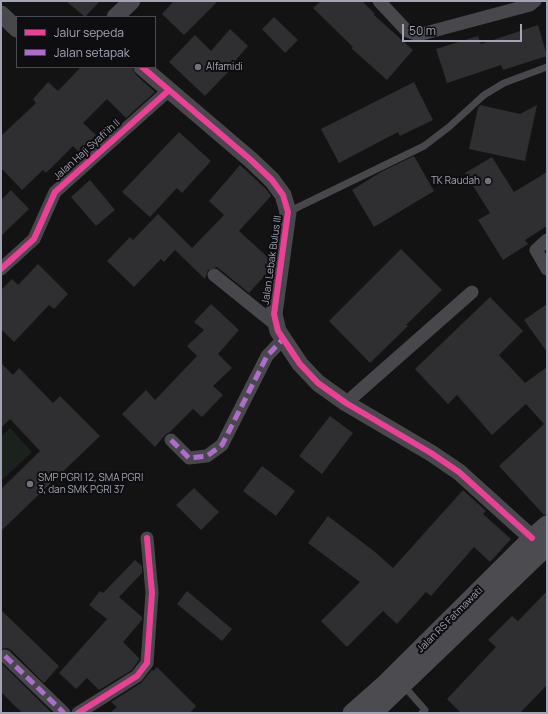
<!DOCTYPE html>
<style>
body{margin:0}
#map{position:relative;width:548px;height:714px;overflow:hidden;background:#131313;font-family:Manrope,sans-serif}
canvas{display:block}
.frame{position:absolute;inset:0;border:2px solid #a2a5b6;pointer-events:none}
.legend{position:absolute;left:16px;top:16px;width:140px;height:52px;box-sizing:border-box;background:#0e0d0f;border:1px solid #494a52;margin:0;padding:5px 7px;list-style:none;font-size:12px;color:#a2a5b6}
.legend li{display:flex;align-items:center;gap:8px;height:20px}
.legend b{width:20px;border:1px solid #494a52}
.scale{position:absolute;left:402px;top:24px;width:120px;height:18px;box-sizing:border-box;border:2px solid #a2a5b6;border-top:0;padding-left:5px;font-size:12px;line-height:14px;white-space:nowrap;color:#a2a5b6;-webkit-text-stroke:3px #0e0d0f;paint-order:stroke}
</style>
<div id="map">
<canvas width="548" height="714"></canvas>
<div class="frame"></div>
<ul class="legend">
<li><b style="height:5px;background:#ea4096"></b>Jalur sepeda</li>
<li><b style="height:5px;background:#b06ccc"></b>Jalan setapak</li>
</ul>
<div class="scale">50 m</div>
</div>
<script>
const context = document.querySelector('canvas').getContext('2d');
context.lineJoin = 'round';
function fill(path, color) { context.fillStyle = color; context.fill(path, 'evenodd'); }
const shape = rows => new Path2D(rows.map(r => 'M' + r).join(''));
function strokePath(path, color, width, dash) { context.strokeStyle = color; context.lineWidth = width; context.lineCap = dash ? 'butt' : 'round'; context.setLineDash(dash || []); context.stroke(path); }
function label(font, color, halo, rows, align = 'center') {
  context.font = font + ' Manrope,sans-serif'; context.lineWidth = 4; context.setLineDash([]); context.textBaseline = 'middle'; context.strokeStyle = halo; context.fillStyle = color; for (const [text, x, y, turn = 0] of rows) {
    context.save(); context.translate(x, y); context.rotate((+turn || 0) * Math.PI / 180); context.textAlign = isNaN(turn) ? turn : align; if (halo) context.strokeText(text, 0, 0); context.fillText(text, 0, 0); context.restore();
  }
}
const green = shape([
 [10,428,32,452,1,481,1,437]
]);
const building = shape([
 [66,1,100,1,85,17],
 [174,1,218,1,184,35,162,14],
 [321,1,362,1,375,14,374,15,413,50,387,80,351,48,353,47,313,8],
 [274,17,298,40,285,53,262,29],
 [538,25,547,56,503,70,501,65,447,83,436,49,478,36,481,44],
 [230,29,248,46,229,68,230,70,205,96,169,62,195,35,211,51],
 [81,67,132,67,136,75,155,92,126,118,107,99,83,123,96,135,79,152,73,146,46,173,43,170,22,190,1,168,1,136,36,103,33,99,48,82,58,91],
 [414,82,433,120,400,136,398,132,339,163,321,129],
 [480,105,520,114,537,105,525,161,469,149,478,108],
 [179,132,211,161,182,193,177,188,150,217,122,192],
 [414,156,434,191,374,227,352,190,381,172],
 [492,157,514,192,547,172,547,226,525,240,528,244,503,260,478,220,490,213,465,173],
 [240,165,266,189,271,196,239,231,271,260,270,270,249,293,217,267,208,270,205,279,175,250,164,262,161,259,134,287,107,261,130,237,133,240,158,214,192,248,224,215,209,201],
 [90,180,115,210,96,226,71,197],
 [11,190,29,209,1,236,1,200],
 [401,249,442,290,406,325,408,326,370,363,329,321],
 [38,264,68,294,54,309,49,305,14,342,1,329,1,290,12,279,18,285],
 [490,297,523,331,499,355,525,383,547,367,547,514,544,515,499,466,544,424,526,404,492,435,457,395,448,404,415,369],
 [211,304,239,330,218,354,232,368,213,386,223,395,202,417,193,409,170,432,166,434,155,447,122,414,146,390,155,400,197,356,187,346,204,330,194,322],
 [547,304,547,352,524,320],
 [1,363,13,375,19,368,53,403,60,396,100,436,1,531,1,489,40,451,10,419,1,428],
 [330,416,353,433,322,474,299,456],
 [262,466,295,491,276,516,243,491],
 [194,488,219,512,201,530,176,505],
 [463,490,486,511,483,514,511,539,490,562,474,547,431,596,426,592,397,624,383,611,347,647,321,621,360,582,308,543,328,516,375,552,393,568],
 [135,560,142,566,142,573,119,597,142,617,142,620,123,642,139,658,139,660,132,670,99,690,87,678,76,689,59,673,107,619,89,605,100,591,103,593],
 [187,591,232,629,222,641,177,604],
 [547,591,547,685,520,713,461,713,447,699,496,647,488,640,512,616,518,621],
 [1,610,59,666,44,683,11,650,7,648,1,649],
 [1,663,52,713,23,713,17,708,1,692],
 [157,667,196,706,190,713,110,713,117,707,111,702,141,683,152,670,153,671]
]);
const service = shape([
 [288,212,424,146,449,127,484,95,504,83,547,67],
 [403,685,425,710,422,713]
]);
const minor = shape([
 [379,1,407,31,418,35,530,5,535,1],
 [547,240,536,250,547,269],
 [1,269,34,239,55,192,168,91],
 [214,275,276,325],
 [346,403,472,292],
 [171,440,189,458,207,456,222,445,267,356,283,339],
 [5,656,64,713],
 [78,713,137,676,147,663,152,593,147,538]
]);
const tertiary = shape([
 [1,14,17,29],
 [115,17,132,1],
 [142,67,251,160,272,180,283,195,288,212,274,314,278,331,300,364,318,383,346,403,431,453,459,472,532,538]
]);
const secondary = shape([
 [352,713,386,683,532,538,547,525],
 [373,713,547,546]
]);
const quiet = shape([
 [171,440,189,458,207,456,222,445,267,356,283,339],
 [5,656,64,713]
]);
const cycleway = shape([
 [142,67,251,160,272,180,283,195,288,212,274,314,278,331,300,364,318,383,346,403,431,453,459,472,532,538],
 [1,269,34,239,55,192,168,91],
 [78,713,137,676,147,663,152,593,147,538]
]);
const markers = [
 [198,67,4,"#70727d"],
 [488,181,4,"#70727d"],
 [30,484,4,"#70727d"]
];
const poiNames = [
 ["Alfamidi",206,67],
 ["TK Raudah",480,181,"right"],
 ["SMP PGRI 12, SMA PGRI",38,478],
 ["3, dan SMK PGRI 37",38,490]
];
const streetNames = [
 ["Jalan Haji Syafi'ih II",87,150,-42],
 ["Jalan Lebak Bulus III",272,260,-82],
 ["Jalan RS Fatmawati",450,620,-45]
];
fill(green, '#1b221d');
fill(building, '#2f2f31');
strokePath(service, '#47474c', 7);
strokePath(minor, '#47474c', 13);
strokePath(tertiary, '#47474c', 17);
strokePath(secondary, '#4b4b50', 19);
strokePath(quiet, '#b06ccc', 5, [10, 5]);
strokePath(cycleway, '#ea4096', 6);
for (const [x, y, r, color] of markers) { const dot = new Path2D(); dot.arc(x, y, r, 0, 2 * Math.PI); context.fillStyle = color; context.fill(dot); strokePath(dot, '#0e0d0f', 1.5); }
label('10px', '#a2a5b6', '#0e0d0f', poiNames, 'left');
label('10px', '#a2a5b6', '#0e0d0f', streetNames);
</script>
